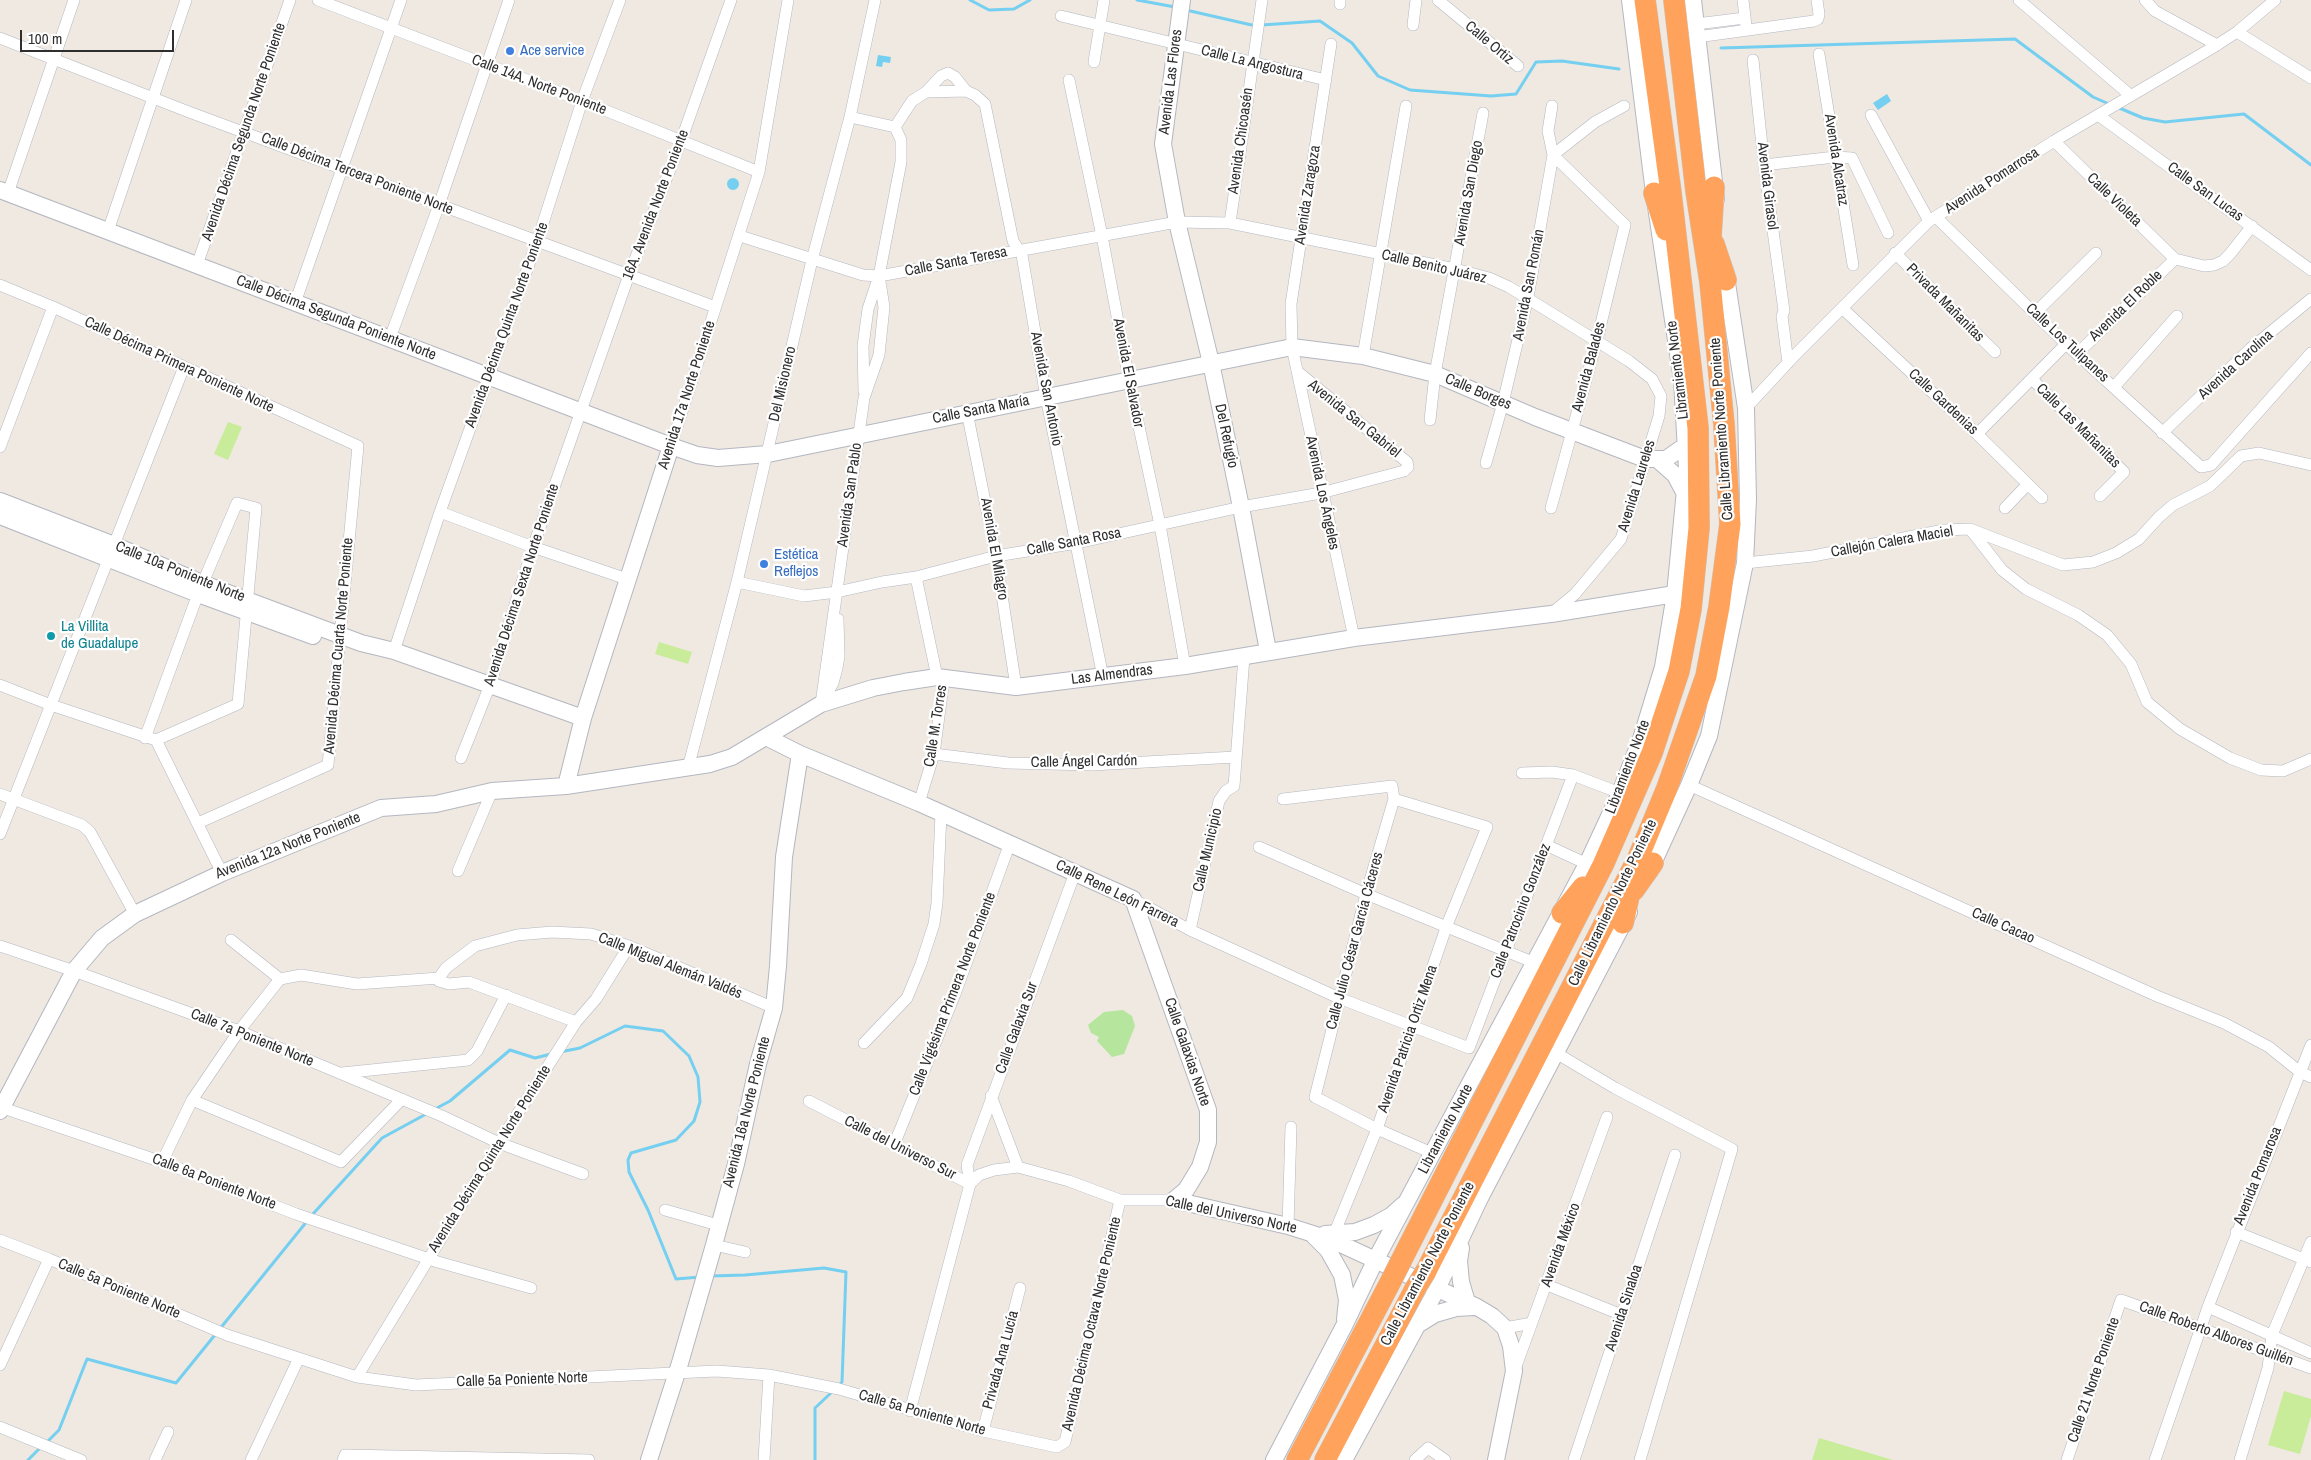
<!DOCTYPE html>
<meta charset="utf-8">
<style>
body{margin:0}
#map{position:relative;width:2311px;height:1460px;overflow:hidden;background:#efe9e1;font-family:"Archivo Narrow",sans-serif}
canvas{display:block}
.scale{position:absolute;left:20px;top:30px;width:154px;height:22px;box-sizing:border-box;border:2px solid #2e2e2e;border-top:0;padding-left:6px;font-size:15px;line-height:18px;white-space:nowrap;color:#2e2e2e;-webkit-text-stroke:4px #fff;paint-order:stroke}
</style>
<div id="map">
<canvas width="2311" height="1460"></canvas>
<div class="scale">100 m</div>
</div>
<script>
const context = document.querySelector('canvas').getContext('2d');
context.lineJoin = 'round';
function fill(path, color) { context.fillStyle = color; context.fill(path, 'evenodd'); }
const shape = rows => new Path2D(rows.map(r => 'M' + r).join(''));
function strokePath(path, color, width, dash) { context.strokeStyle = color; context.lineWidth = width; context.lineCap = dash ? 'butt' : 'round'; context.setLineDash(dash || []); context.stroke(path); }
function label(font, color, halo, rows, align = 'center') {
  context.font = font + ' "Archivo Narrow",sans-serif'; context.lineWidth = 4.5; context.setLineDash([]); context.textBaseline = 'middle'; context.strokeStyle = halo; context.fillStyle = color; for (const [text, x, y, turn = 0] of rows) {
    context.save(); context.translate(x, y); context.rotate((+turn || 0) * Math.PI / 180); context.textAlign = isNaN(turn) ? turn : align; if (halo) context.strokeText(text, 0, 0); context.fillText(text, 0, 0); context.restore();
  }
}
const green = shape([
 [1123,1010,1132,1016,1135,1026,1124,1054,1112,1057,1097,1041,1099,1037,1091,1033,1088,1025,1104,1012]
]);
const pitch = shape([
 [228,422,242,427,228,460,214,454],
 [659,642,692,652,688,664,655,654],
 [2284,1391,2311,1399,2311,1416,2300,1454,2268,1445],
 [1819,1438,1893,1460,1812,1460]
]);
const water = shape([
 [878,55,891,57,890,63,883,62,882,67,876,66],
 [1887,94,1891,101,1878,110,1873,103],
 '727 184a6 6 0 1 1 12 0a6 6 0 1 1-12 0Z'
]);
const stream = shape([
 [970,0,989,10,1014,9,1030,0],
 [1137,0,1175,7],
 [1186,10,1256,26],
 [1262,25,1320,21,1352,43,1378,76,1410,90,1491,96,1516,94,1536,62,1562,61,1619,69],
 [1721,48,2015,39,2093,97,2109,104],
 [2117,107,2143,118,2165,122,2244,114,2311,165],
 [560,1052,580,1048,625,1026,663,1031,689,1056,698,1077,700,1102,694,1121,676,1140,631,1153,628,1160,629,1172,648,1210,676,1279,700,1277],
 [435,1109,450,1101,510,1050,535,1058,551,1054],
 [312,1215,382,1138,428,1113],
 [711,1276,745,1275,824,1268,846,1272,842,1382,838,1386],
 [46,1443,59,1430,87,1359,176,1383,308,1220],
 [28,1460,41,1447],
 [815,1460,815,1408,833,1391]
]);
const street = shape([
 [318,0,582,101,759,172],
 [1438,0,1518,66],
 [1743,0,1746,26],
 [2019,0,2130,95],
 [2145,0,2155,11,2217,45],
 [1340,4,1340,0],
 [1061,16,1326,80],
 [1696,24,1745,18],
 [1413,25,1416,0],
 [2237,32,2311,78],
 [1697,37,1814,21,1818,19,1819,14,1817,0],
 [0,38,189,112,715,307],
 [1331,44,1291,304,1292,347,1354,638],
 [1819,54,1853,265],
 [1753,60,1764,165,1784,311,1782,316,1788,363],
 [1094,62,1104,0],
 [1069,80,1102,236,1129,380,1160,525,1185,666],
 [926,92,941,76,948,73,955,77,966,91],
 [1871,115,1929,221],
 [2098,115,2311,270],
 [850,117,895,127],
 [895,127,912,101,926,92,966,91,975,95,985,104,1013,241,1022,255,1046,397,1103,677],
 [2054,141,2175,259],
 [1764,165,1835,157,1852,158,1888,233],
 [8,193,74,0],
 [1936,217,2066,344,2201,467,2211,465,2311,353],
 [1230,223,1262,0],
 [108,231,186,0],
 [740,236,863,275,879,276,1177,222,1230,223,1455,269,1489,278,1509,287,1629,361,1652,379,1661,396,1659,416,1621,539,1575,594,1552,613],
 [1895,253,1995,352],
 [2175,259,2204,266,2214,265,2223,261,2230,254,2252,226],
 [197,265,290,0],
 [0,285,53,307,358,446,328,765,198,823],
 [295,303,401,0],
 [1842,308,1977,434,2042,498],
 [2035,313,2096,253],
 [390,338,439,205,509,0],
 [2078,353,2175,259],
 [1363,356,1406,106],
 [2032,379,2124,472,2100,496],
 [2114,387,2177,316],
 [864,391,863,346,868,309,879,276,901,162,901,140,895,127],
 [1746,408,1795,355,1929,221,2054,141,2217,45,2237,32,2275,0],
 [967,412,996,556,1016,687],
 [1430,420,1435,374,1483,113],
 [2162,433,2250,349,2311,299],
 [1977,434,2066,344],
 [671,446,759,172,788,0],
 [0,447,53,307],
 [1486,463,1503,403,1528,297,1553,155,1548,131,1552,106],
 [1551,508,1597,340,1625,225,1553,155,1595,122,1624,106],
 [2005,508,2027,485],
 [440,512,533,547,627,579],
 [1970,529,2002,570,2026,589,2078,615,2107,635,2131,664,2147,702,2180,729,2230,758,2261,770,2283,771,2311,759],
 [1745,563,1813,556,1944,530,1970,529,2063,565,2093,562,2116,553,2139,539,2159,517,2173,505,2210,486,2241,456,2259,453,2311,465],
 [916,577,937,677],
 [737,582,804,596,837,592,882,582,916,577,996,556,1077,543,1241,507,1321,493,1404,471,1408,467,1407,462,1298,372],
 [394,651,440,512,537,242,582,101,620,0],
 [0,685,51,705,156,740,222,873],
 [825,697,833,683,837,668,839,656,838,619],
 [821,704,864,398,879,355,884,307,879,276],
 [145,738,198,594,237,503,256,508,238,704,156,740],
 [934,754,1008,763,1092,765,1235,757],
 [461,758,490,685,533,547,629,275,681,141,731,0],
 [688,768,737,582,812,260,850,117,875,0],
 [1522,773,1552,772,1573,775,1620,793],
 [1689,785,2157,996,2224,1023,2269,1047,2300,1072,2311,1077],
 [0,794,82,825,90,832,135,914],
 [1283,799,1392,786,1394,799,1366,894,1315,1097,1377,1129,1425,1150],
 [919,803,934,754,944,678],
 [0,834,184,367],
 [1546,845,1587,864],
 [1259,847,1366,894,1535,963],
 [458,871,492,791],
 [1133,899,1190,930,1339,998,1469,1048,1573,775],
 [1190,930,1219,801,1226,791,1234,786,1244,657],
 [231,940,280,979],
 [0,946,74,971,239,1031,442,1116,499,1143,583,1174],
 [439,978,446,968,475,946,517,935,552,932,591,934,629,946,774,1008],
 [439,978,439,981,449,984,469,982,576,1022],
 [280,979,301,975,357,984,439,978],
 [864,1043,907,998,921,964,934,924,937,903,941,814],
 [1556,1053,1615,1088,1732,1149,1640,1460],
 [342,1073,468,1060,477,1051,506,995],
 [991,1096,1018,1167],
 [192,1100,341,1162,402,1099],
 [809,1101,970,1184],
 [0,1107,162,1162,296,1214,438,1262,531,1288],
 [894,1145,955,994,1010,843],
 [162,1162,192,1100,239,1031,280,979],
 [970,1184,979,1175,994,1170,1018,1167,1069,1181,1120,1200,1174,1200],
 [665,1210,718,1225],
 [1288,1226,1291,1127],
 [2236,1232,2311,1262],
 [1332,1239,1377,1129,1447,925,1487,827,1394,799],
 [0,1240,49,1259,227,1335,357,1377,416,1385,717,1371,769,1375,839,1389,983,1431,1057,1447,1065,1442,1120,1200],
 [714,1245,745,1252],
 [1547,1285,1622,1315],
 [2208,1307,2311,1353],
 [1505,1328,1532,1323],
 [0,1365,49,1259],
 [1515,1369,1607,1117],
 [357,1377,499,1143,576,1022,596,999,629,946],
 [910,1411,970,1184,967,1165,1075,873],
 [0,1427,81,1460],
 [983,1431,1020,1288],
 [155,1460,168,1432],
 [251,1460,298,1360],
 [343,1460,345,1455,589,1460],
 [764,1460,769,1375],
 [1415,1460,1428,1448,1445,1460],
 [1574,1460,1675,1155],
 [2067,1460,2121,1300,2311,1368],
 [2155,1460,2208,1307,2311,1045],
 [2240,1460,2268,1368,2272,1335,2311,1242]
]);
const secondary = shape([
 [1182,0,1163,144,1177,222,1211,363,1241,507,1268,651],
 [1693,0,1716,199],
 [0,190,671,446,697,455,718,458,768,454,1292,347,1363,356,1435,374,1535,417,1645,459,1666,459,1686,445],
 [1658,460,1675,475,1685,494],
 [0,501,114,545,204,584,361,643,394,651,583,718],
 [0,516,198,594,313,636],
 [766,737,800,754,919,803,1133,899,1208,1110,1208,1142,1200,1167,1186,1190,1174,1200],
 [566,786,583,718,671,446],
 [1649,872,1689,785,1709,736,1745,563,1748,499,1746,408,1725,270],
 [0,1111,74,971,102,938,135,914,222,873,381,808,436,804,492,791,566,786,710,764,732,757,821,704,873,688,904,682,937,677,1016,687,1185,666,1354,638,1551,614,1675,594],
 [1174,1200,1288,1226,1332,1240,1477,1307,1492,1316,1505,1328,1511,1346,1514,1371,1496,1460],
 [1325,1234,1355,1232,1374,1225,1392,1215,1403,1205],
 [1314,1236,1328,1250,1342,1275,1347,1300,1345,1319],
 [1461,1248,1459,1261,1461,1282,1467,1302],
 [1419,1324,1435,1314,1456,1308,1474,1307],
 [649,1460,680,1363,714,1245,736,1164,758,1064,774,1008,778,966,784,857,800,754],
 [1274,1460,1344,1326,1376,1259,1587,864,1620,793,1641,739,1663,667,1675,594,1687,469,1682,380,1654,193,1630,0],
 [1344,1460,1437,1289,1480,1198,1629,912]
]);
const highway = shape([
 [1654,193,1666,230],
 [1711,235,1714,187],
 [1714,244,1726,280],
 [1634,890,1653,863],
 [1562,913,1583,887],
 [1623,923,1631,887],
 [1401,1261,1603,865,1652,753,1679,671,1691,609,1699,528,1698,428,1671,193,1645,0],
 [1426,1271,1638,858,1667,788,1706,676,1719,607,1730,524,1724,425,1710,282,1696,191,1674,0],
 [1297,1460,1392,1279],
 [1325,1460,1415,1289]
]);
const highwayBridge = shape([
 [1392,1279,1401,1261],
 [1415,1289,1426,1271]
]);
const markers = [
 [510,51,5,"#3f7fe0"],
 [764,564,5,"#3f7fe0"],
 [51,636,5,"#0f9aa8"]
];
const streetNames = [
 ["Calle Ortiz",1489,43,40],
 ["Calle La Angostura",1252,63,14],
 ["Avenida Las Flores",1171,82,-83],
 ["Calle 14A. Norte Poniente",539,85,21],
 ["Avenida Décima Segunda Norte Poniente",244,132,-71],
 ["Avenida Chicoasén",1241,141,-82],
 ["Avenida Alcatraz",1836,160,81],
 ["Calle Décima Tercera Poniente Norte",357,174,21],
 ["Avenida Pomarrosa",1992,181,-33],
 ["Avenida Girasol",1767,186,83],
 ["Calle San Lucas",2205,192,36],
 ["Avenida San Diego",1469,193,-80],
 ["Avenida Zaragoza",1308,195,-81],
 ["Calle Violeta",2114,200,44],
 ["16A. Avenida Norte Poniente",656,205,-69],
 ["Calle Santa Teresa",956,262,-11],
 ["Calle Benito Juárez",1434,267,13],
 ["Avenida San Román",1529,285,-79],
 ["Privada Mañanitas",1945,303,45],
 ["Avenida El Roble",2126,306,-44],
 ["Calle Décima Segunda Poniente Norte",336,318,21],
 ["Avenida Décima Quinta Norte Poniente",507,325,-70],
 ["Calle Los Tulipanes",2067,343,43],
 ["Calle Décima Primera Poniente Norte",179,365,25],
 ["Avenida Carolina",2236,365,-42],
 ["Avenida Balades",1589,367,-75],
 ["Libramiento Norte",1678,370,-97],
 ["Avenida El Salvador",1128,373,79],
 ["Del Misionero",783,384,-77],
 ["Avenida San Antonio",1046,389,79],
 ["Calle Borges",1478,392,23],
 ["Avenida 17a Norte Poniente",687,395,-72],
 ["Calle Gardenias",1943,402,43],
 ["Calle Santa María",981,410,-11],
 ["Avenida San Gabriel",1354,419,39],
 ["Calle Las Mañanitas",2078,426,45],
 ["Calle Libramiento Norte Poniente",1722,429,-94],
 ["Del Refugio",1226,436,78],
 ["Avenida Laureles",1637,486,-73],
 ["Avenida Los Ángeles",1322,493,78],
 ["Avenida San Pablo",850,495,-82],
 ["Calle Santa Rosa",1074,542,-11],
 ["Callejón Calera Maciel",1892,542,-10],
 ["Avenida El Milagro",994,549,80],
 ["Calle 10a Poniente Norte",180,572,22],
 ["Avenida Décima Sexta Norte Poniente",522,585,-72],
 ["Avenida Décima Cuarta Norte Poniente",339,646,-85],
 ["Las Almendras",1112,675,-7],
 ["Calle M. Torres",936,726,-81],
 ["Calle Ángel Cardón",1084,762,-1],
 ["Libramiento Norte",1628,767,-69],
 ["Avenida 12a Norte Poniente",288,846,-22],
 ["Calle Municipio",1208,850,-77],
 ["Calle Rene León Farrera",1117,894,26],
 ["Calle Libramiento Norte Poniente",1613,903,-64],
 ["Calle Patrocinio González",1521,911,-69],
 ["Calle Cacao",2003,926,24],
 ["Calle Julio César García Cáceres",1355,941,-75],
 ["Calle Miguel Alemán Valdés",670,966,22],
 ["Calle Vigésima Primera Norte Poniente",953,994,-69],
 ["Calle Galaxia Sur",1017,1028,-70],
 ["Calle 7a Poniente Norte",252,1038,22],
 ["Avenida Patricia Ortiz Mena",1408,1039,-71],
 ["Calle Galaxias Norte",1187,1052,71],
 ["Avenida 16a Norte Poniente",747,1112,-76],
 ["Libramiento Norte",1446,1129,-62],
 ["Calle del Universo Sur",900,1148,27],
 ["Avenida Décima Quinta Norte Poniente",490,1159,-58],
 ["Avenida Pomarosa",2258,1176,-68],
 ["Calle 6a Poniente Norte",214,1182,21],
 ["Calle del Universo Norte",1231,1215,12],
 ["Avenida México",1561,1245,-70],
 ["Calle Libramiento Norte Poniente",1428,1264,-62],
 ["Calle 5a Poniente Norte",119,1289,23],
 ["Avenida Sinaloa",1624,1308,-72],
 ["Avenida Décima Octava Norte Poniente",1092,1324,-77],
 ["Calle Roberto Albores Guillén",2216,1334,20],
 ["Privada Ana Lucía",1001,1360,-75],
 ["Calle 5a Poniente Norte",522,1380,-2],
 ["Calle 21 Norte Poniente",2094,1380,-71],
 ["Calle 5a Poniente Norte",922,1413,16]
];
const shopNames = [
 ["Ace service",520,51],
 ["Estética",774,555],
 ["Reflejos",774,572]
];
const cultureNames = [
 ["La Villita",61,627],
 ["de Guadalupe",61,644]
];
fill(green, '#b6e59e');
fill(pitch, '#c9ec9a');
fill(water, '#75cff0');
strokePath(stream, '#75cff0', 3);
strokePath(street, '#b4b7c1', 12);
strokePath(secondary, '#b4b7c1', 18);
strokePath(highway, '#c9c9c9', 22);
strokePath(street, '#fff', 11);
strokePath(secondary, '#fff', 16);
strokePath(highway, '#ffa35c', 21);
strokePath(highwayBridge, '#c9c9c9', 22, []);
strokePath(highwayBridge, '#ffa35c', 21);
for (const [x, y, r, color] of markers) { const dot = new Path2D(); dot.arc(x, y, r, 0, 2 * Math.PI); context.fillStyle = color; context.fill(dot); strokePath(dot, '#fff', 2); }
label('15px', '#2e2e2e', '#fff', streetNames);
label('15px', '#366cbe', '#fff', shopNames, 'left');
label('15px', '#0d838f', '#fff', cultureNames, 'left');
</script>
